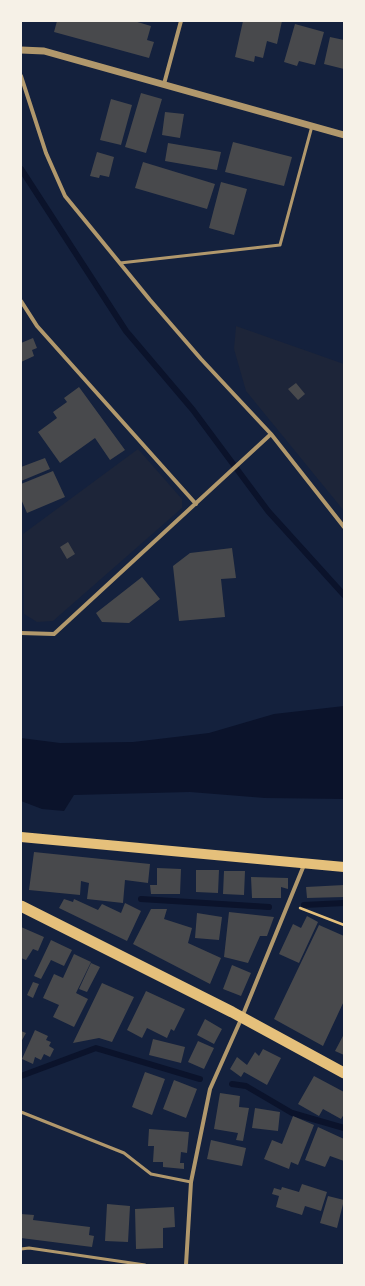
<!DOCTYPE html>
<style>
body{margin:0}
#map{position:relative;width:365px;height:1286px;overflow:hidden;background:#14213d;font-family:"Times New Roman",serif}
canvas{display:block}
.frame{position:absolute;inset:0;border:22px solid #f6f1e7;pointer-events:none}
</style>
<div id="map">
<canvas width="365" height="1286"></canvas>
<div class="frame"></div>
</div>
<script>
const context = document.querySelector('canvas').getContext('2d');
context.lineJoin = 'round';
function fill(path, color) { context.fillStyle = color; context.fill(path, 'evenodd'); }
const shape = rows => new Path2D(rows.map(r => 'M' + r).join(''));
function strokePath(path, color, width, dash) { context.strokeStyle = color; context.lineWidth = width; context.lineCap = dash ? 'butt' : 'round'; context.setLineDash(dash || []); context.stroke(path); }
const green = shape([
 [236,326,344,364,344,511,246,391,234,349],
 [138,449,182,499,182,508,53,621,37,622,24,614,23,534]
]);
const water = shape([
 [344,706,344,799,265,798,190,792,74,795,64,811,42,809,21,801,21,738,60,743,133,742,209,733,274,714]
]);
const stream = shape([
 [21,169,126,331,193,410,268,511,344,595],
 [141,899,269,907],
 [304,905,344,903],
 [21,1076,96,1048,200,1079],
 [232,1084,246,1086,292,1113,344,1128]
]);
const building = shape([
 [57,21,134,21,151,26,147,40,154,42,149,58,54,32],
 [243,21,282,21,277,44,267,41,263,58,255,56,254,62,235,57],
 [295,24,324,32,315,65,299,61,297,66,284,62],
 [330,37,344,40,344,69,324,64],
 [141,93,162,99,146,153,125,147],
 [111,99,132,105,121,145,100,140],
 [165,112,184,114,180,138,162,135],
 [233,142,292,157,284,186,225,172],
 [168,143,221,152,217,170,165,161],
 [97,152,114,157,109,177,100,175,99,178,90,176],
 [143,162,215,184,207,209,135,188],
 [221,182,247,189,234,235,209,228],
 [33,338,37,348,32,350,34,356,21,362,21,343],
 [296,383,305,394,298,400,288,389],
 [79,387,125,450,110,460,95,438,60,463,38,432,57,418,53,412,67,402,64,398],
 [45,458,50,469,21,481,21,467],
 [53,471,65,497,27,513,21,499,21,484],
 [68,542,75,554,67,559,60,547],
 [232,548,236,578,221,579,225,617,179,621,173,566,190,553],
 [142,577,160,599,129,623,102,622,96,613],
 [34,852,150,864,148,883,125,880,123,903,87,899,89,883,81,881,80,895,29,890],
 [157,868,181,869,180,894,151,894,150,885,157,885],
 [196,870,219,870,218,893,196,892],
 [224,871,245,871,244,895,223,894],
 [251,877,288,878,288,889,281,887,281,898,252,898],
 [344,885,344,897,307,898,306,887],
 [64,899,73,902,74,899,98,910,102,904,121,913,125,903,141,911,127,941,59,908],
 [151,909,167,909,164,919,192,928,188,943,221,958,210,984,133,944],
 [229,912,274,917,267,936,260,936,248,963,224,957],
 [197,913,222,917,219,940,195,938],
 [307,916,318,922,299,963,279,954,293,924,301,928],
 [319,925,344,936,344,1001,323,1046,274,1019],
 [21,927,44,937,38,951,33,949,26,960,21,958],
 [51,940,72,950,64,966,51,960,41,979,34,976],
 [74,954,91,962,76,993,88,999,74,1027,53,1017,59,1005,43,998,54,974,63,978],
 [91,963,100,967,87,992,79,989],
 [232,965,251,973,241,996,223,989],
 [33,982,39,984,33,998,27,995],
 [102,983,134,997,112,1042,99,1038,73,1043],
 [146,991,185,1009,174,1031,171,1029,167,1038,147,1028,142,1038,127,1030],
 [205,1019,222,1029,214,1044,197,1035],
 [35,1030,48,1036,46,1040,51,1042,49,1046,54,1049,50,1057,44,1054,41,1060,35,1057,33,1064,22,1059],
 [21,1031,26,1033,21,1042],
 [344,1034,344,1055,335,1051],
 [153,1039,185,1047,181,1063,149,1055],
 [198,1041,214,1048,204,1069,188,1062],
 [263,1049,281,1058,267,1085,244,1072,241,1077,230,1069,237,1057,247,1065,255,1052,259,1056],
 [145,1072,165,1079,152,1115,132,1107],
 [314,1076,344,1092,344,1114,341,1119,323,1109,319,1116,298,1104],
 [174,1080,197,1089,186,1118,163,1109],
 [220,1093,240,1096,239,1107,249,1108,243,1141,236,1140,238,1133,214,1129],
 [255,1108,280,1112,278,1131,252,1128],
 [293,1116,314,1125,298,1165,291,1162,289,1169,264,1159,272,1140,282,1144],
 [318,1127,344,1139,344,1161,330,1156,325,1167,305,1160],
 [149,1129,189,1132,187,1153,181,1152,180,1163,184,1163,184,1169,163,1167,163,1162,153,1162,154,1146,148,1146],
 [211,1140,246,1148,242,1166,207,1159],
 [302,1184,327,1192,321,1211,305,1206,302,1215,276,1207,279,1196,272,1194,274,1188,281,1190,282,1187,299,1192],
 [328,1196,344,1200,337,1228,320,1223],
 [107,1204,130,1206,128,1242,105,1241],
 [174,1207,175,1227,163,1228,163,1248,136,1249,135,1209],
 [21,1214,34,1215,33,1220,90,1227,89,1235,94,1236,92,1247,21,1238]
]);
const path = shape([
 [300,908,344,925]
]);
const service = shape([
 [120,263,280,245,312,126],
 [21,1112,124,1153,151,1174,191,1182],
 [21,1249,29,1248,145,1265]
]);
const minor = shape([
 [21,76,46,153,65,196,150,300,201,359,271,434,344,527],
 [164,84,181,21],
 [21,301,37,326,196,504],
 [21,633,54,634,271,434],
 [186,1265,191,1182,210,1089,242,1017,304,865]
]);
const tertiary = shape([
 [21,50,44,51,344,135]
]);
const primary = shape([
 [21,837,344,867]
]);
const trunk = shape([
 [21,906,232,1012,344,1073]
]);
fill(green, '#1d2539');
fill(water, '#0b132b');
strokePath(stream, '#0b132b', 6);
fill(building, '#48494c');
strokePath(path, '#e5c07b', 2.5);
strokePath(service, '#b1986c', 3);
strokePath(minor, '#b1986c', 4);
strokePath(tertiary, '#b1986c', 7);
strokePath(primary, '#e5c07b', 10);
strokePath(trunk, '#e5c07b', 11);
</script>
